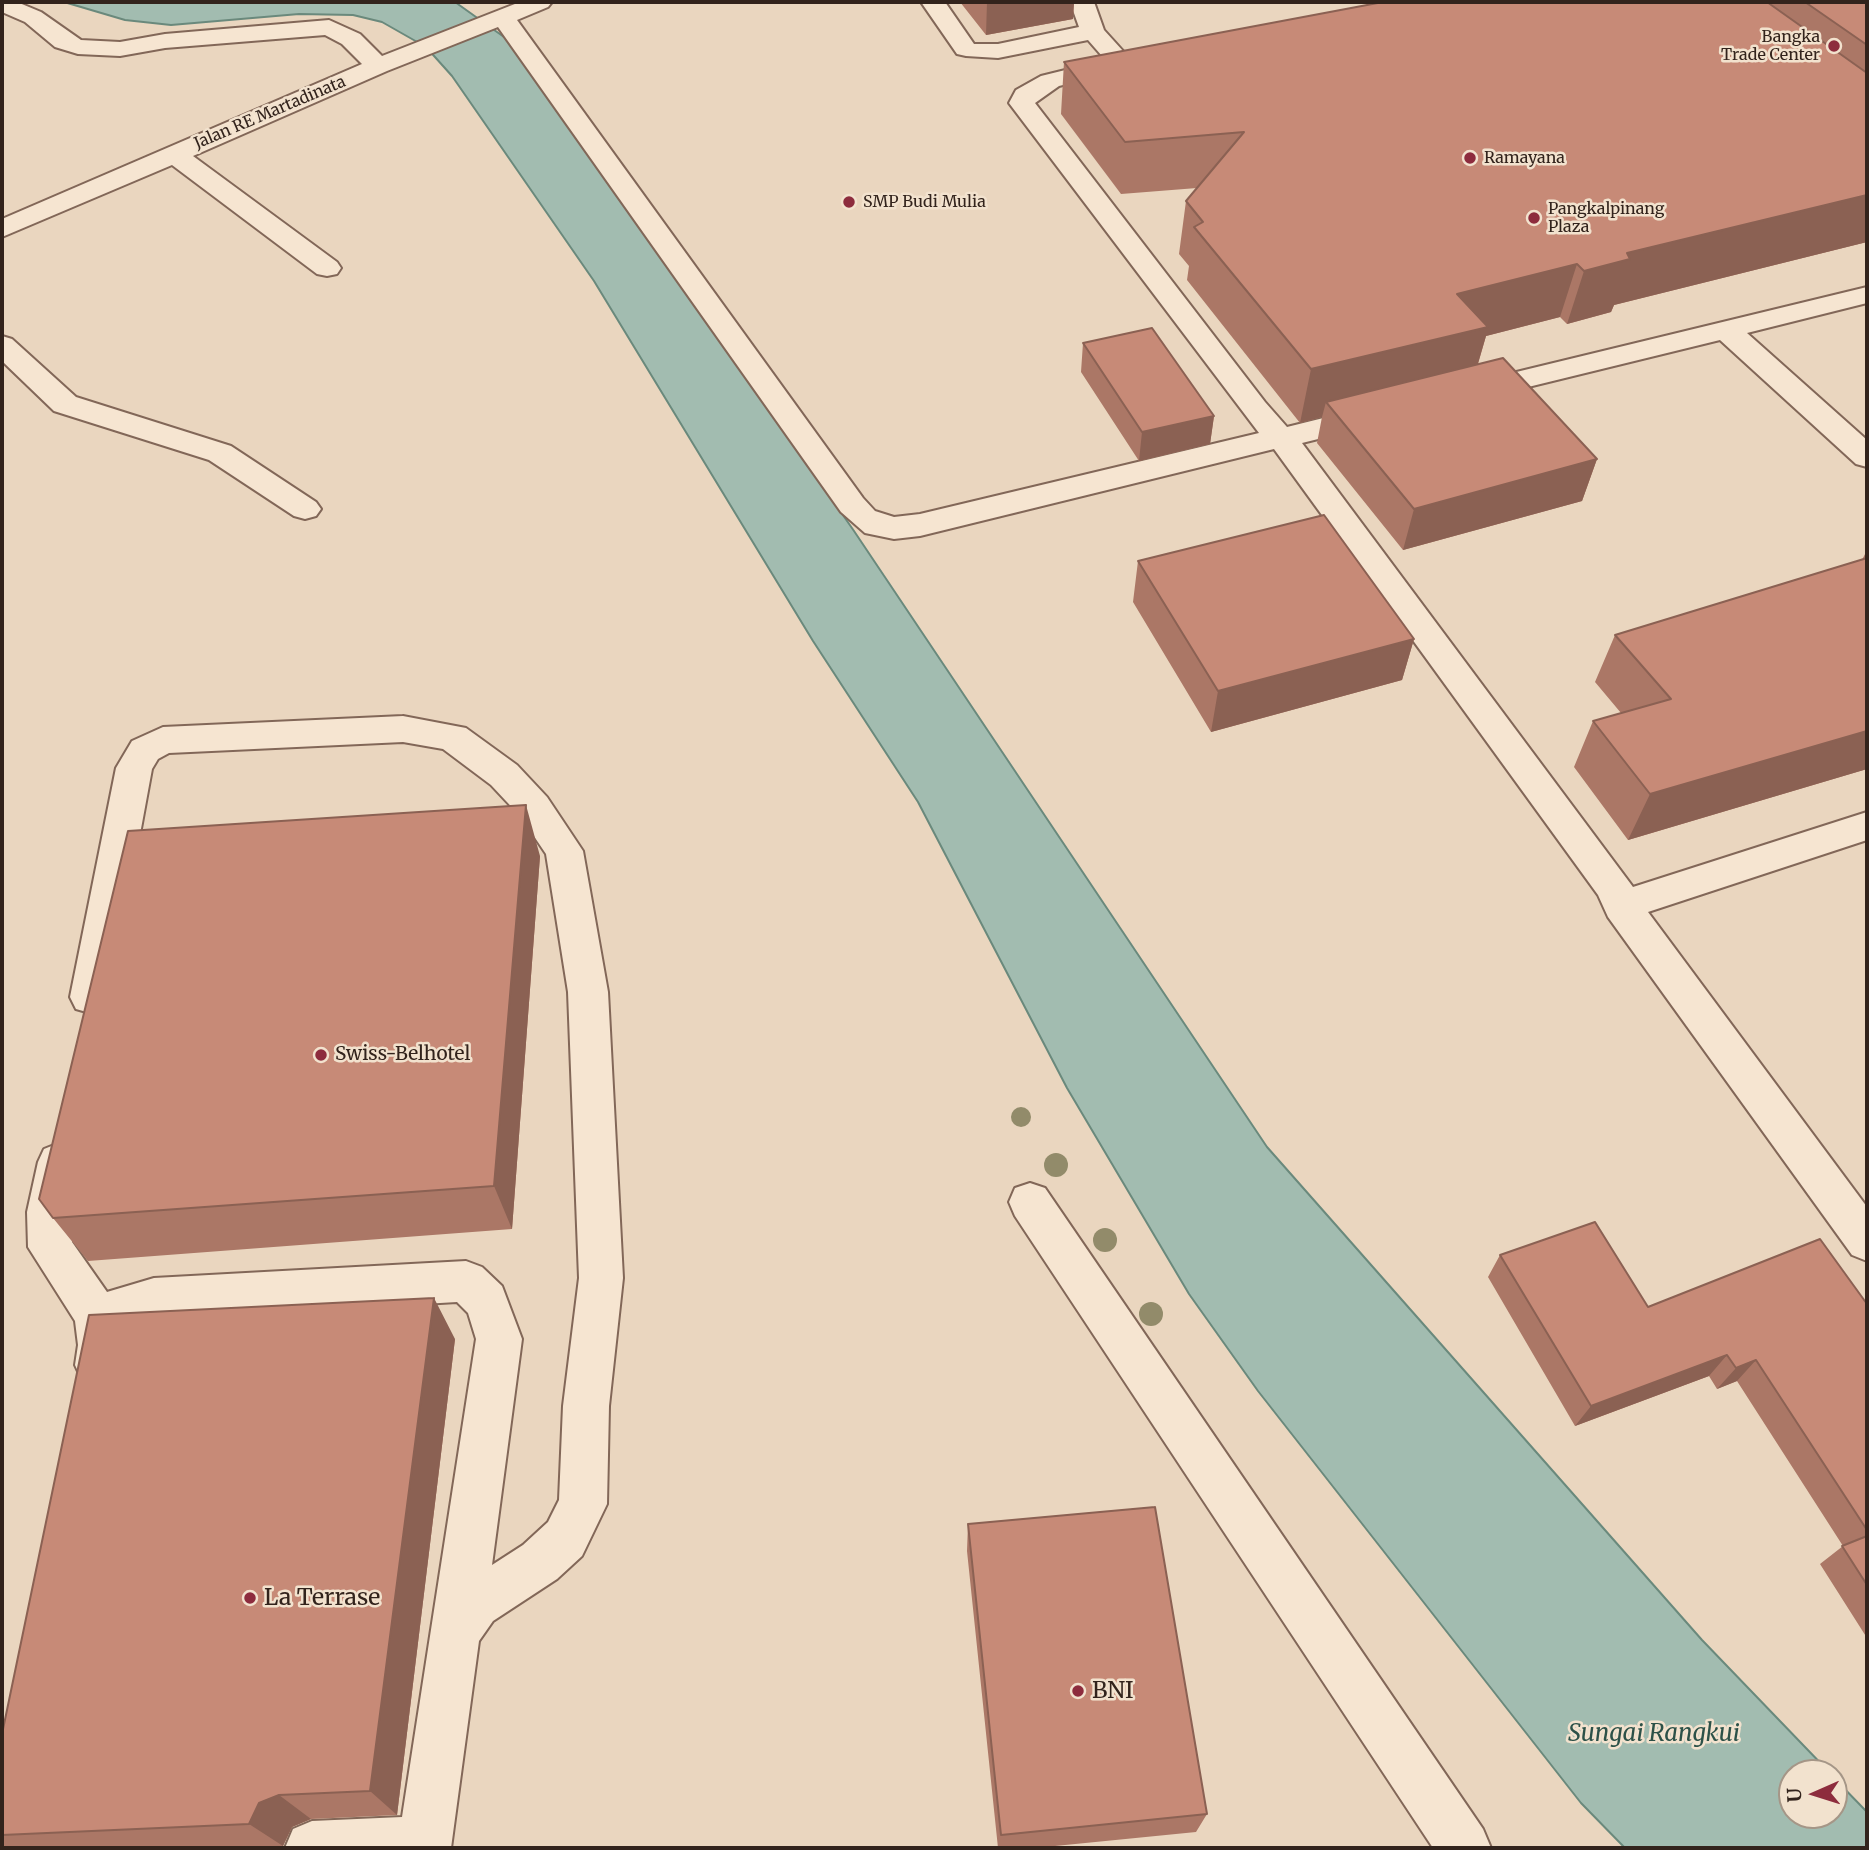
<!DOCTYPE html>
<style>
body{margin:0}
#map{position:relative;width:1869px;height:1850px;overflow:hidden;background:#ead6bf;font-family:Merriweather,serif}
canvas{display:block}
.frame{position:absolute;inset:0;border:4px solid #32231c;pointer-events:none}
.north{position:absolute;left:1778px;top:1759px;width:70px;height:70px;box-sizing:border-box;background:#f2e2ce;border:2px solid #a59687;border-radius:50%;rotate:267deg;font-size:19px;font-weight:700;line-height:28px;text-align:center;color:#32231c}
.north::after{content:'';display:block;margin:auto;width:24px;height:32px;background:#8d2c3d;clip-path:polygon(50% 0,100% 100%,50% 72%,0 100%)}
</style>
<div id="map">
<canvas width="1869" height="1850"></canvas>
<div class="frame"></div>
<div class="north">U</div>
</div>
<script>
const context = document.querySelector('canvas').getContext('2d');
context.lineJoin = 'round';
function fill(path, color) { context.fillStyle = color; context.fill(path, 'evenodd'); }
const shape = rows => new Path2D(rows.map(r => 'M' + r).join(''));
function strokePath(path, color, width, dash) { context.strokeStyle = color; context.lineWidth = width; context.lineCap = dash ? 'butt' : 'round'; context.setLineDash(dash || []); context.stroke(path); }
function label(font, color, halo, rows, align = 'center') {
  context.font = font + ' Merriweather,serif'; context.lineWidth = 5; context.setLineDash([]); context.textBaseline = 'middle'; context.strokeStyle = halo; context.fillStyle = color; for (const [text, x, y, turn = 0] of rows) {
    context.save(); context.translate(x, y); context.rotate((+turn || 0) * Math.PI / 180); context.textAlign = isNaN(turn) ? turn : align; if (halo) context.strokeText(text, 0, 0); context.fillText(text, 0, 0); context.restore();
  }
}
const water = shape([
 [64,2,455,2,518,47,854,531,1267,1147,1702,1640,1830,1773,1792,1773,1792,1815,1834,1815,1834,1778,1867,1812,1867,1848,1625,1848,1581,1803,1258,1391,1189,1294,1067,1088,918,802,813,641,594,281,452,76,426,47,382,22,353,15,299,14,171,25,125,20,64,2]
]);
const minor = shape([
 [2,2,17,2,41,12,81,40,120,42,165,34,329,20,360,34,382,56,520,2,552,2,548,7,517,20,863,498,875,511,894,517,920,514,1259,433,1009,103,1016,90,1041,76,1114,58,1123,60,1126,65,1123,70,1059,86,1035,103,1265,402,1287,427,1372,406,1383,409,1387,416,1383,423,1302,443,1633,887,1867,812,1867,840,1648,912,1867,1207,1867,1261,1852,1255,1608,917,1598,895,1274,449,920,536,894,539,865,533,841,512,498,27,387,71,193,156,337,262,341,268,337,274,327,276,317,274,172,165,2,237,2,219,362,64,342,44,325,35,165,48,120,56,78,54,55,47,25,22,2,12,2,2],
 [921,2,945,2,974,44,998,44,1079,27,1070,2,1094,2,1104,30,1123,51,1120,56,1102,56,1088,40,998,58,966,56,957,54,921,2],
 [1867,287,1867,303,1747,333,1867,440,1867,467,1856,464,1720,340,1471,401,1460,399,1456,392,1460,385,1471,383,1867,287],
 [2,336,12,339,76,397,231,446,316,502,321,509,316,516,305,519,294,516,209,460,54,411,2,361,2,336],
 [403,716,466,728,517,765,547,797,583,851,608,992,623,1278,609,1406,607,1504,582,1556,557,1579,493,1621,479,1641,451,1848,285,1848,293,1829,312,1821,402,1817,476,1339,468,1313,457,1302,154,1320,121,1329,124,1345,121,1365,114,1380,98,1387,82,1380,75,1365,78,1345,75,1321,28,1247,27,1212,38,1162,44,1149,59,1143,74,1149,80,1162,71,1212,72,1242,107,1292,154,1278,466,1261,482,1267,502,1286,522,1339,492,1565,523,1545,548,1522,559,1500,563,1406,579,1278,568,992,546,854,521,817,491,785,443,749,403,742,169,753,158,759,152,769,110,997,104,1009,90,1013,76,1009,70,997,116,768,132,741,163,727,403,716],
 [1030,1183,1045,1188,1483,1829,1491,1848,1433,1848,1015,1216,1009,1202,1015,1188,1030,1183]
]);
const trees = [
 [1021,1117,10],
 [1056,1165,12],
 [1105,1240,12],
 [1151,1314,12]
];
const wall = shape([
 [960,2,1074,2,1073,19,986,35],
 [1383,2,1867,2,1867,242,1614,305,1611,312,1567,324,1560,317,1486,336,1478,364,1597,459,1582,501,1403,550,1317,443,1322,417,1300,423,1187,280,1189,266,1179,254,1186,201,1197,188,1121,194,1061,114,1064,62],
 [1083,343,1214,416,1210,444,1139,461,1081,372],
 [1867,550,1867,769,1628,840,1574,767,1593,721,1621,713,1595,682,1615,635,1862,560],
 [1138,561,1414,639,1402,680,1211,732,1133,602],
 [540,856,512,1229,88,1261,53,1218],
 [1500,1255,1648,1307,1867,1304,1867,1638,1820,1564,1843,1546,1737,1381,1717,1389,1709,1376,1575,1426,1488,1277],
 [455,1339,397,1815,311,1819,292,1827,283,1846,234,1848,7,1848,2,1846,2,1734],
 [968,1524,1207,1814,1196,1832,1035,1848,998,1848,967,1551]
]);
const shadedWall = shape([
 [987,2,1074,2,1073,19,986,35],
 [1867,195,1867,242,1614,305,1611,312,1567,324,1584,271,1627,253],
 [1577,264,1560,317,1486,336,1473,380,1326,402,1322,417,1300,423,1311,369,1457,294],
 [1214,416,1210,444,1139,461,1142,432],
 [1597,459,1582,501,1403,550,1414,509],
 [1414,639,1402,680,1211,732,1218,691],
 [1867,731,1867,769,1628,840,1650,794],
 [526,805,540,856,512,1229,494,1186],
 [434,1298,455,1339,397,1815,370,1791],
 [1727,1355,1709,1376,1575,1426,1591,1406],
 [1756,1360,1737,1381,1717,1389,1736,1368],
 [279,1795,311,1819,292,1827,283,1846,249,1824,259,1803]
]);
const building = shape([
 [1383,2,1767,2,1867,73,1867,195,1627,253,1630,259,1584,271,1577,264,1457,294,1488,327,1311,369,1194,227,1203,222,1186,201,1244,132,1125,142,1064,62,1383,2],
 [1805,2,1867,2,1867,45,1805,2],
 [1152,328,1214,416,1142,432,1083,343,1152,328],
 [1503,358,1597,459,1414,509,1326,402,1503,358],
 [1324,515,1414,639,1218,691,1138,561,1324,515],
 [1867,558,1867,731,1650,794,1593,721,1671,699,1615,635,1867,558],
 [526,805,494,1186,53,1218,39,1199,128,831,526,805],
 [1595,1222,1648,1307,1820,1239,1867,1304,1867,1530,1756,1360,1736,1368,1727,1355,1591,1406,1500,1255,1595,1222],
 [434,1298,370,1791,279,1795,259,1803,249,1824,2,1835,2,1734,89,1315,434,1298],
 [1155,1507,1207,1814,1001,1835,968,1524,1155,1507],
 [1867,1536,1867,1585,1842,1546,1867,1536]
]);
const markers = [
 [1834,46,7,"#8d2c3d"],
 [1470,158,7,"#8d2c3d"],
 [849,202,7,"#8d2c3d"],
 [1534,218,7,"#8d2c3d"],
 [321,1055,7,"#8d2c3d"],
 [250,1598,7,"#8d2c3d"],
 [1078,1691,7,"#8d2c3d"]
];
const farPoinames = [
 ["Bangka",1820,37,"right"],
 ["Trade Center",1820,55,"right"],
 ["Ramayana",1484,158],
 ["SMP Budi Mulia",863,202],
 ["Pangkalpinang",1548,209],
 ["Plaza",1548,227]
];
const farStreetnames = [
 ["Jalan RE Martadinata",270,113,-23]
];
const poiNames = [
 ["Swiss-Belhotel",335,1055]
];
const nearPoinames = [
 ["La Terrase",264,1598],
 ["BNI",1092,1691]
];
const nearWaternames = [
 ["Sungai Rangkui",1654,1734]
];
fill(water, '#a2bcb0');
strokePath(water, '#6a897c', 2);
strokePath(minor, '#826758', 4);
fill(minor, '#f6e5d1');
context.fillStyle = '#928b6a';
for (const [x, y, r] of trees) { context.beginPath(); context.arc(x, y, r, 0, 2 * Math.PI); context.fill(); }
fill(wall, '#ab7766');
fill(shadedWall, '#8b6153');
fill(building, '#c78a77');
strokePath(building, '#8b6153', 2);
for (const [x, y, r, color] of markers) { const dot = new Path2D(); dot.arc(x, y, r, 0, 2 * Math.PI); context.fillStyle = color; context.fill(dot); strokePath(dot, '#f2e2ce', 2.5); }
label('16px', '#32231c', '#f2e2ce', farPoinames, 'left');
label('16px', '#32231c', '#f2e2ce', farStreetnames);
label('19px', '#32231c', '#f2e2ce', poiNames, 'left');
label('23px', '#32231c', '#f2e2ce', nearPoinames, 'left');
label('italic 24px', '#2c5148', '#f2e2ce', nearWaternames);
</script>
